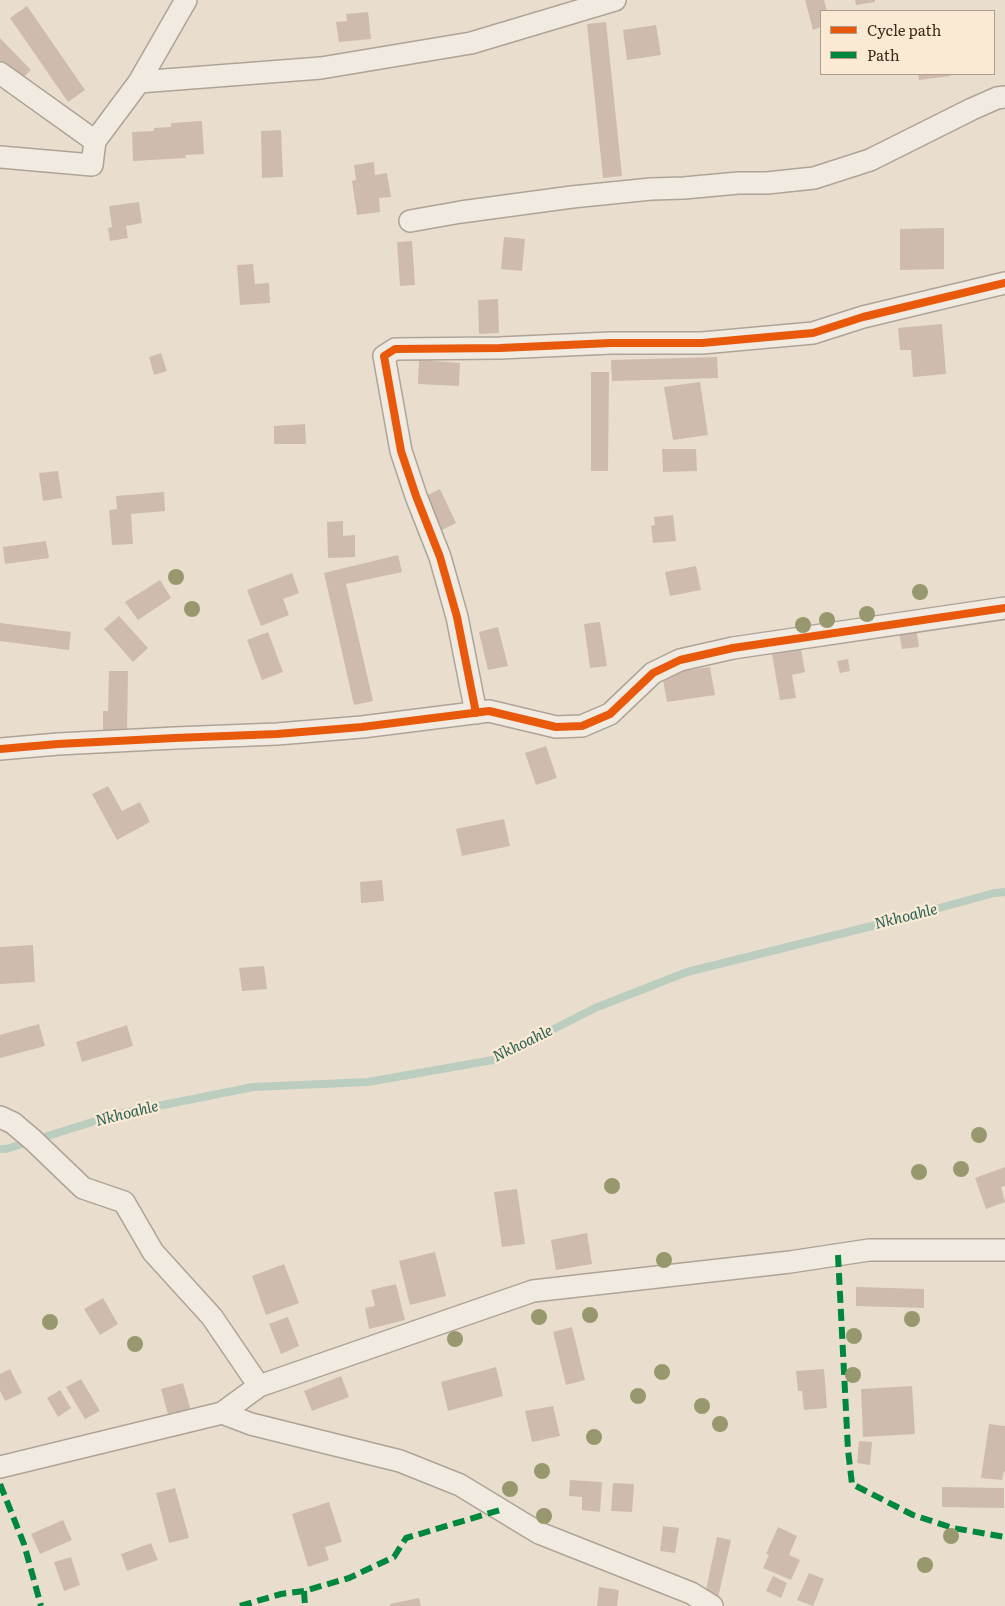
<!DOCTYPE html>
<style>
body{margin:0}
#map{position:relative;width:1005px;height:1606px;overflow:hidden;background:#e9dece;font-family:Literata,serif}
canvas{display:block}
.legend{position:absolute;left:820px;top:10px;width:175px;height:65px;box-sizing:border-box;background:#faead4;border:1px solid #af9d8b;margin:0;padding:6px 9px;list-style:none;font-size:15px;color:#3f291d}
.legend li{display:flex;align-items:center;gap:10px;height:25px}
.legend b{width:25px;border:1px solid #af9d8b}
</style>
<div id="map">
<canvas width="1005" height="1606"></canvas>
<ul class="legend">
<li><b style="height:6px;background:#e8590c"></b>Cycle path</li>
<li><b style="height:6px;background:#00873e"></b>Path</li>
</ul>
</div>
<script>
const context = document.querySelector('canvas').getContext('2d');
context.lineJoin = 'round';
const shape = rows => new Path2D(rows.map(r => 'M' + r).join(''));
function strokePath(path, color, width, dash) { context.strokeStyle = color; context.lineWidth = width; context.lineCap = dash ? 'butt' : 'round'; context.setLineDash(dash || []); context.stroke(path); }
function fill(path, color) { context.fillStyle = color; context.fill(path, 'evenodd'); }
function label(font, color, halo, rows, align = 'center') {
  context.font = font + ' Literata,serif'; context.lineWidth = 4.5; context.setLineDash([]); context.textBaseline = 'middle'; context.strokeStyle = halo; context.fillStyle = color; for (const [text, x, y, turn = 0] of rows) {
    context.save(); context.translate(x, y); context.rotate((+turn || 0) * Math.PI / 180); context.textAlign = isNaN(turn) ? turn : align; if (halo) context.strokeText(text, 0, 0); context.fillText(text, 0, 0); context.restore();
  }
}
const stream = shape([
 [0,1149,6,1149,118,1114,253,1087,368,1082,493,1060,595,1008,687,972,892,921,994,893,1005,892]
]);
const building = shape([
 [805,0,824,0,827,11,821,11,821,27,813,30],
 [855,0,875,0,875,2,856,5],
 [27,6,85,90,68,102,10,18],
 [368,12,371,39,339,42,336,22,347,21,346,14],
 [606,22,622,176,603,178,587,24],
 [656,25,661,55,627,60,623,30],
 [0,38,31,70,18,82,0,63],
 [918,74,950,74,951,76,919,80],
 [202,121,204,154,185,155,186,158,133,161,132,132,154,131,154,128,171,127,171,123],
 [281,130,283,177,262,178,261,131],
 [374,162,375,175,387,173,391,197,379,198,380,212,357,215,352,181,356,180,354,165],
 [139,202,142,223,126,226,128,238,110,241,108,228,112,227,109,206],
 [944,228,944,269,900,270,900,229],
 [504,237,525,239,522,271,501,269],
 [412,241,415,285,400,286,397,242],
 [253,264,255,284,269,283,270,303,240,305,237,265],
 [498,299,499,333,479,334,478,300],
 [942,324,946,374,913,377,911,350,900,350,898,328],
 [161,353,167,371,154,375,149,357],
 [717,357,718,378,612,381,611,360],
 [419,360,460,363,459,386,418,384],
 [591,372,609,372,608,471,591,471],
 [700,382,708,435,673,440,664,387],
 [305,424,306,444,274,444,274,426],
 [662,449,696,449,697,471,663,472],
 [58,471,62,498,43,501,39,473],
 [440,489,456,523,440,531,424,497],
 [164,492,165,511,131,514,133,544,112,545,109,510,117,509,116,496],
 [673,515,676,541,653,543,651,526,655,525,654,517],
 [343,521,343,536,355,535,355,557,328,558,327,522],
 [46,541,49,558,5,564,3,547],
 [398,555,402,572,346,584,373,701,354,705,324,573],
 [696,566,701,590,670,596,665,572],
 [292,573,299,593,283,599,289,615,261,626,247,590],
 [160,580,171,598,138,620,125,602],
 [119,616,148,648,133,662,104,629],
 [600,622,607,666,590,668,584,624],
 [0,623,71,632,69,650,0,641],
 [498,627,508,666,488,670,479,632],
 [916,628,919,647,902,649,899,631],
 [268,632,283,672,262,680,247,640],
 [801,649,805,672,792,675,796,698,780,700,772,654],
 [848,659,850,671,840,673,837,661],
 [710,667,715,695,667,702,662,674],
 [109,671,128,671,127,731,103,731,103,711,108,711],
 [546,746,557,778,536,785,525,753],
 [108,786,122,811,140,802,150,822,117,840,92,794],
 [504,819,510,846,462,856,456,829],
 [382,880,384,901,361,903,360,882],
 [33,945,35,982,0,984,0,947],
 [264,966,267,989,242,991,239,968],
 [39,1024,45,1046,0,1058,0,1035],
 [127,1025,133,1046,82,1062,76,1042],
 [1005,1167,1005,1186,1001,1187,1005,1202,986,1209,975,1178],
 [517,1189,525,1244,502,1247,494,1192],
 [587,1233,592,1264,556,1270,551,1240],
 [435,1252,446,1296,410,1305,399,1261],
 [284,1264,299,1303,266,1315,252,1276],
 [396,1284,405,1320,369,1329,365,1308,375,1306,371,1290],
 [856,1287,924,1289,924,1308,856,1306],
 [103,1298,118,1324,100,1335,84,1309],
 [288,1317,299,1346,281,1354,269,1324],
 [572,1327,585,1380,566,1385,553,1332],
 [496,1367,503,1396,448,1411,441,1382],
 [10,1369,22,1393,5,1401,0,1391,0,1374],
 [824,1369,827,1408,804,1410,802,1391,798,1391,796,1371],
 [341,1376,349,1397,312,1411,304,1391],
 [81,1379,100,1411,85,1419,66,1387],
 [183,1383,191,1411,169,1418,161,1389],
 [912,1386,915,1434,863,1437,861,1389],
 [60,1390,71,1408,58,1417,47,1398],
 [553,1406,560,1436,532,1442,525,1411],
 [989,1424,1005,1426,1005,1472,1004,1471,1002,1480,981,1478],
 [859,1441,872,1442,870,1465,857,1463],
 [570,1480,602,1482,600,1512,582,1510,582,1497,569,1496],
 [613,1483,634,1484,632,1512,611,1511],
 [942,1487,1004,1488,1004,1508,942,1507],
 [175,1488,189,1538,169,1543,156,1493],
 [329,1502,342,1542,325,1547,329,1560,308,1567,292,1514],
 [63,1520,72,1540,40,1554,31,1534],
 [663,1526,679,1528,675,1553,660,1551],
 [778,1527,797,1536,789,1555,800,1560,791,1580,763,1568,769,1555,766,1554],
 [717,1537,731,1540,718,1598,705,1595],
 [151,1543,158,1560,127,1571,121,1554],
 [71,1557,80,1585,64,1591,54,1562],
 [809,1573,824,1579,813,1606,797,1600],
 [773,1576,787,1583,781,1598,766,1591],
 [599,1587,619,1590,617,1606,597,1606],
 [419,1598,421,1606,390,1606,390,1604]
]);
const minor = shape([
 [0,73,95,141,139,82,321,68,471,43,615,0],
 [139,82,186,0],
 [0,157,92,165,95,141],
 [410,221,461,212,572,197,651,189,684,188,738,183,767,183,814,178,870,160,972,109,997,98,1005,97],
 [476,713,457,617,440,557,416,496,401,451,384,356,395,349,500,348,611,343,702,343,813,333,863,317,1005,283],
 [0,749,58,744,175,738,277,734,362,727,489,711,556,727,582,726,610,714,653,673,680,660,733,648,1005,608],
 [0,1117,13,1123,33,1140,83,1188,124,1202,153,1252,212,1317,259,1386],
 [222,1413,259,1386,533,1291,790,1262,869,1250,1005,1250],
 [0,1467,222,1413,251,1424,400,1461,460,1485,539,1533,691,1593,712,1606]
]);
const quiet = shape([
 [838,1255,848,1450,852,1484,913,1515,953,1528,1005,1537],
 [0,1484,24,1544,41,1606],
 [304,1591,305,1606],
 [240,1606,281,1594,304,1591,349,1578,394,1557,406,1538,500,1510]
]);
const cycleway = shape([
 [476,713,457,617,440,557,416,496,401,451,384,356,395,349,500,348,611,343,702,343,813,333,863,317,1005,283],
 [0,749,58,744,175,738,277,734,362,727,489,711,556,727,582,726,610,714,653,673,680,660,733,648,1005,608]
]);
const trees = [
 [176,577],
 [920,592],
 [192,609],
 [867,614],
 [827,620],
 [803,625],
 [979,1135],
 [961,1169],
 [919,1172],
 [612,1186],
 [664,1260],
 [590,1315],
 [539,1317],
 [912,1319],
 [50,1322],
 [854,1336],
 [455,1339],
 [135,1344],
 [662,1372],
 [853,1375],
 [638,1396],
 [702,1406],
 [720,1424],
 [594,1437],
 [542,1471],
 [510,1489],
 [544,1516],
 [951,1536],
 [925,1565]
];
const waterNames = [
 ["Nkhoahle",906,917,-14],
 ["Nkhoahle",523,1044,-26],
 ["Nkhoahle",127,1114,-14]
];
strokePath(stream, '#bacdbf', 8);
fill(building, '#cebbae');
strokePath(minor, '#aea397', 24);
strokePath(minor, '#f0eae1', 21);
strokePath(quiet, '#00873e', 6, [12, 6]);
strokePath(cycleway, '#e8590c', 8);
context.fillStyle = '#98986f';
for (const [x, y] of trees) { context.beginPath(); context.arc(x, y, 8, 0, 2 * Math.PI); context.fill(); }
label('italic 15px', '#2a6157', '#faead4', waterNames);
</script>
